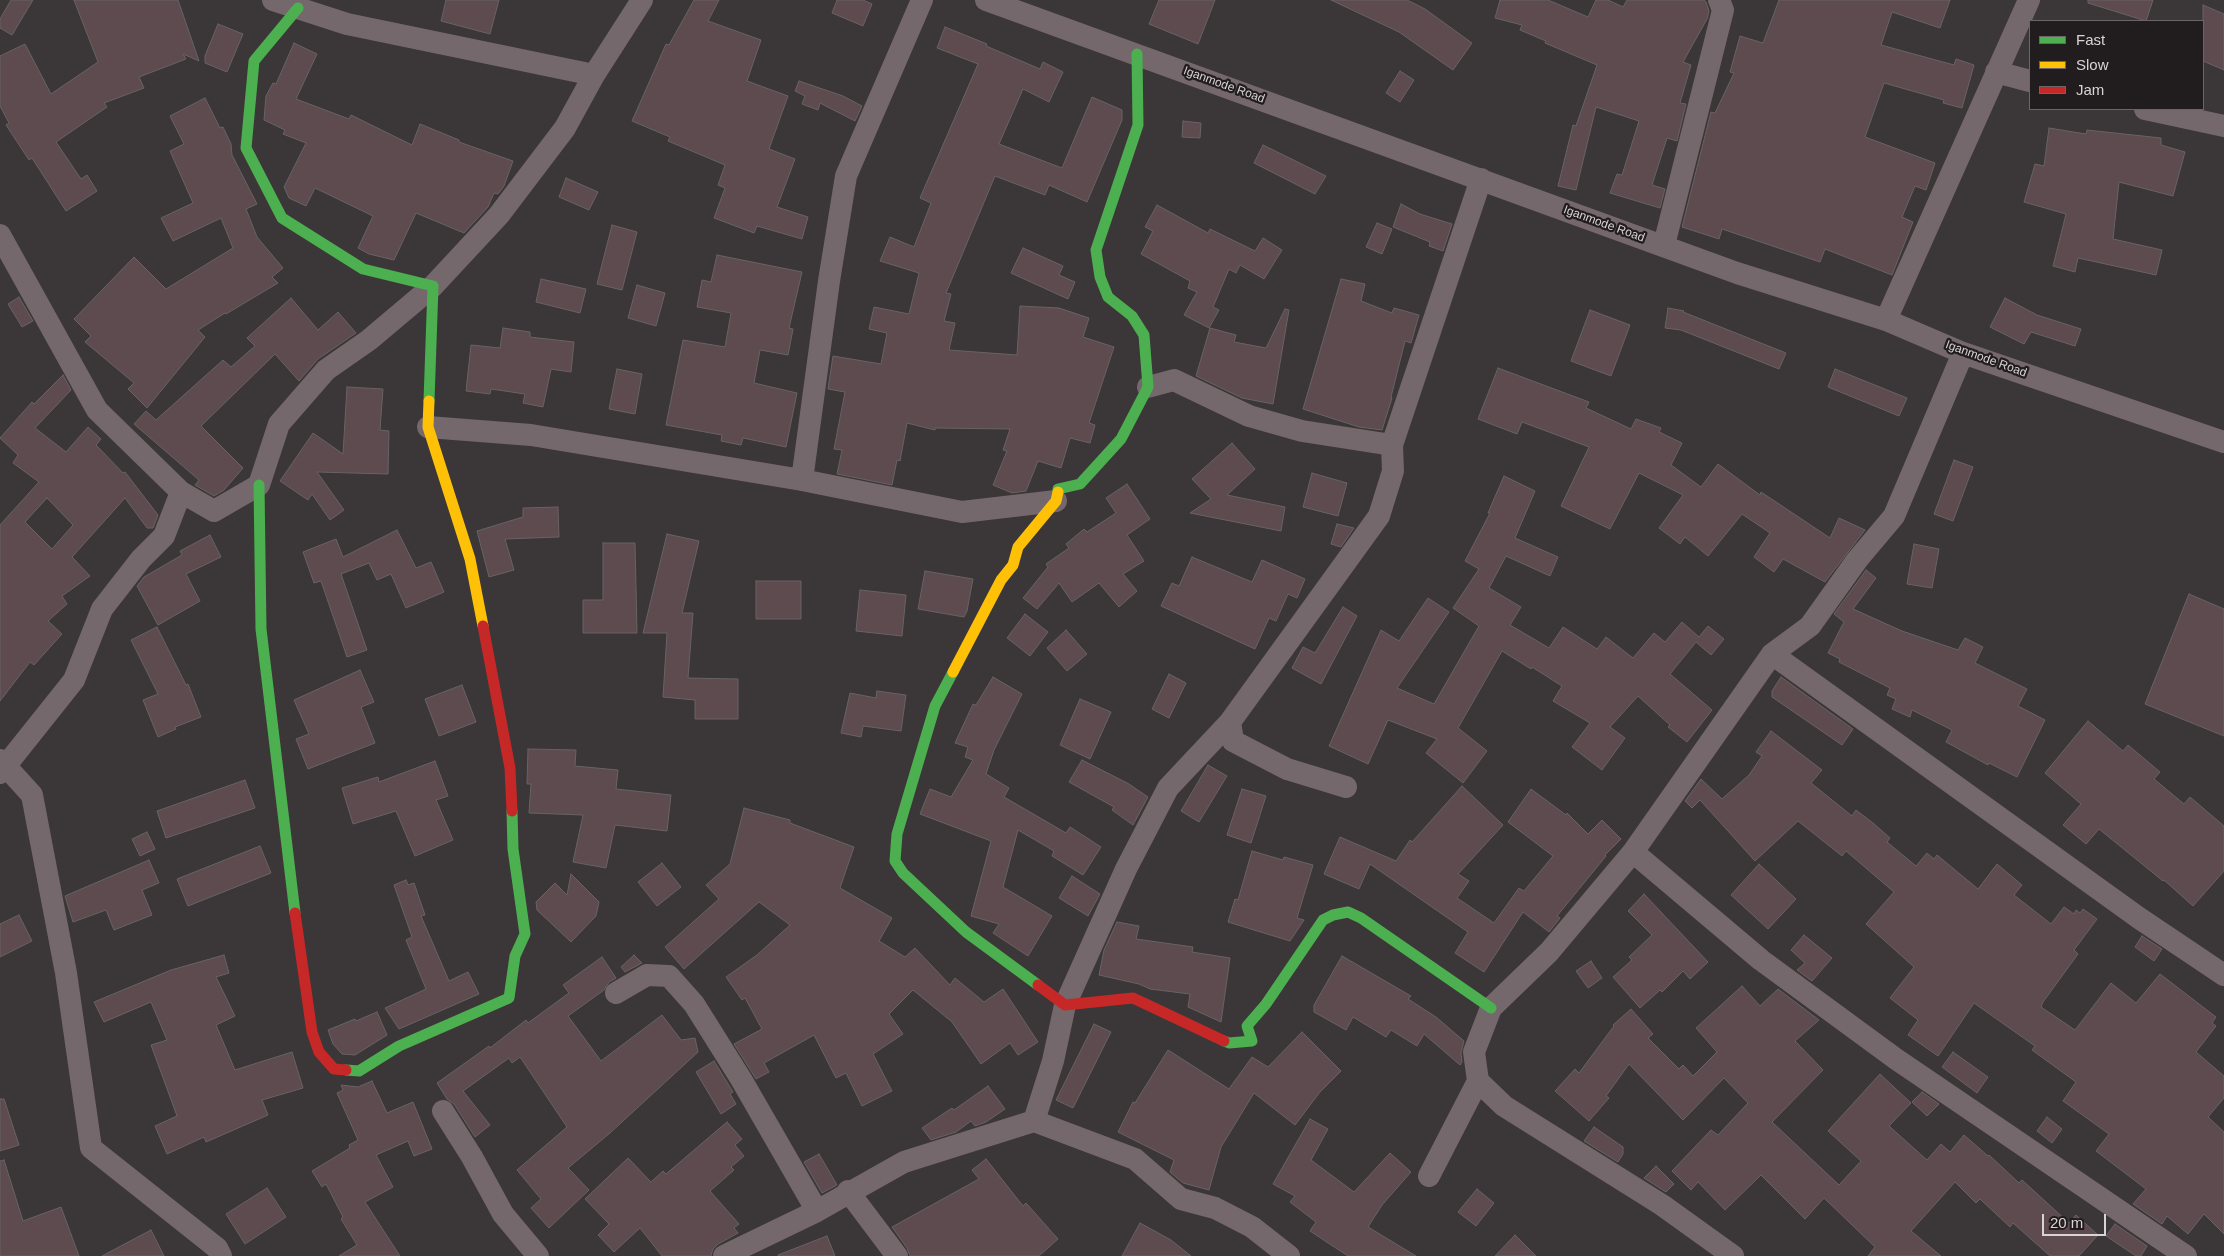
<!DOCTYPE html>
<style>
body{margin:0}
#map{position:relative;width:2224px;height:1256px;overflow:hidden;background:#3b3637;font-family:Arial,sans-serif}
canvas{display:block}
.legend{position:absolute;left:2029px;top:20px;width:175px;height:90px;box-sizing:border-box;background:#211c1d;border:1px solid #6b6567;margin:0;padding:6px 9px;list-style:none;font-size:15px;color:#dad3d5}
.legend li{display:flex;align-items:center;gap:10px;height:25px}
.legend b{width:25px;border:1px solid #6b6567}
.scale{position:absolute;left:2042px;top:1214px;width:64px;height:22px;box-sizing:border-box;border:2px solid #dad3d5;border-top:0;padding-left:6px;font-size:15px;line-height:18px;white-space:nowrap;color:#dad3d5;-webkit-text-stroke:4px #211c1d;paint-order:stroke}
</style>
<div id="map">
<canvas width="2224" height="1256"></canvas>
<ul class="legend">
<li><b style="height:6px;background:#4caf50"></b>Fast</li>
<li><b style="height:6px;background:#ffc107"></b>Slow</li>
<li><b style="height:6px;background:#c62828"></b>Jam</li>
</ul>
<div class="scale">20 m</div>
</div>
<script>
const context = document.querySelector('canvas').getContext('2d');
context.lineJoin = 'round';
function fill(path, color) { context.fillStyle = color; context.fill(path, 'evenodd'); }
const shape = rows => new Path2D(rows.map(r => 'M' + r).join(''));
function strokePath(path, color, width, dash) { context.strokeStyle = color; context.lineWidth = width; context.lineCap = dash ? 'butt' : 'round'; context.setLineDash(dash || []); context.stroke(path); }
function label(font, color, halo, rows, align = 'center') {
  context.font = font + ' Arial,sans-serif'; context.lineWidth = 4.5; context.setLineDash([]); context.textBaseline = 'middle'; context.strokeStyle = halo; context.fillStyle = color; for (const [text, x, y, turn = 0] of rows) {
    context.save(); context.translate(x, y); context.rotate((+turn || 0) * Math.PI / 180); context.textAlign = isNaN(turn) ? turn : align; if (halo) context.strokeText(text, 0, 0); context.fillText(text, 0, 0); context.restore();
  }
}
const building = shape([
 [11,0,33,0,12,35,0,28,0,19,11,0],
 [74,0,178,0,199,61,183,54,186,59,139,77,144,88,104,103,107,107,56,142,81,179,87,175,97,191,66,211,32,158,29,160,6,125,9,123,0,106,0,56,25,44,51,94,98,62,74,0],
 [446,0,499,0,490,34,441,21,446,0],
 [694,0,719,0,708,21,761,40,747,81,788,96,769,149,795,159,777,207,808,217,802,239,757,226,754,233,714,218,725,188,718,185,725,165,668,141,670,137,632,121,666,44,669,45,694,0],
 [837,0,863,0,872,4,863,26,832,13,837,0],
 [1159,0,1215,0,1198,44,1149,24,1159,0],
 [1331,0,1407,0,1425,9,1472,43,1453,70,1399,32,1331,0],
 [1500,0,1548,0,1588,17,1596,0,1608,0,1623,7,1627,0,1704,0,1706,2,1709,11,1707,19,1683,62,1691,65,1680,103,1686,104,1677,141,1667,138,1652,185,1665,189,1660,208,1610,193,1617,174,1622,175,1639,121,1596,107,1576,190,1558,186,1573,125,1576,126,1597,65,1545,43,1546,41,1520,30,1522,25,1495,18,1500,0],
 [1779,0,1950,0,1940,28,1892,12,1881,45,1954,65,1956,59,1974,65,1962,108,1943,103,1944,100,1884,83,1865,137,1935,163,1926,190,1915,186,1902,217,1913,222,1892,275,1825,249,1820,262,1722,229,1719,239,1682,227,1711,112,1715,113,1734,73,1730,72,1740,36,1763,43,1779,0],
 [2088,0,2153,0,2146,21,2088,3,2088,0],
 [2203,5,2224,14,2224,70,2203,61,2203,5],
 [218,24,243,34,227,72,205,63,205,56,218,24],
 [945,27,987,44,986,46,1040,69,1043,62,1063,72,1049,102,1023,89,999,144,1062,168,1092,97,1122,110,1122,120,1087,202,1049,185,1045,195,995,176,946,293,951,294,944,321,955,323,949,350,1017,355,1020,306,1059,308,1089,318,1083,337,1114,347,1089,423,1095,425,1090,443,1070,438,1061,468,1038,461,1026,491,1012,493,993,485,1007,451,1003,450,1010,429,935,428,935,430,907,423,900,461,897,460,892,485,837,474,842,450,834,449,845,392,828,389,833,356,881,364,887,333,869,329,874,307,909,314,919,273,880,261,890,237,914,247,931,203,920,198,978,64,937,48,945,27],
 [294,43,317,54,296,99,349,119,351,115,412,145,420,124,459,140,459,142,513,161,504,186,498,194,494,193,488,207,464,233,416,213,394,260,369,254,358,248,373,216,315,188,306,206,289,198,284,187,306,143,283,134,285,130,264,120,266,96,273,83,276,84,294,43],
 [1400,71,1414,80,1400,102,1386,93,1400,71],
 [799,81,843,96,862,106,855,121,820,103,818,110,802,104,805,96,795,91,799,81],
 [205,98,220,128,223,127,231,144,232,155,257,204,246,209,257,237,283,268,272,277,278,283,226,314,225,313,198,330,205,337,147,408,128,389,134,383,85,342,91,336,74,319,134,257,166,289,233,248,221,218,173,241,161,218,193,203,170,151,184,144,170,116,205,98],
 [1183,121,1201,123,1200,138,1182,137,1183,121],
 [2049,128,2086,134,2087,130,2161,138,2161,145,2185,152,2173,196,2119,182,2113,239,2162,250,2156,275,2078,258,2075,272,2053,266,2066,214,2024,202,2035,164,2044,166,2049,128],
 [1263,145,1326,176,1315,194,1254,163,1263,145],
 [566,178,598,192,589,210,559,197,566,178],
 [1401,204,1420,214,1452,224,1443,251,1429,246,1430,242,1393,227,1401,204],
 [1157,205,1208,233,1210,229,1255,251,1263,238,1282,250,1264,279,1240,265,1236,273,1229,269,1213,307,1219,310,1209,328,1184,315,1197,292,1188,288,1190,281,1141,254,1153,231,1145,227,1157,205],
 [1377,223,1392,229,1382,254,1366,247,1377,223],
 [612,225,637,232,622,290,597,284,612,225],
 [1023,248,1063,266,1059,275,1075,282,1068,299,1011,273,1023,248],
 [717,255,802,272,789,328,793,329,788,355,760,350,754,383,797,393,786,447,743,438,741,445,721,441,722,435,666,425,683,340,725,347,731,313,697,307,702,280,711,282,717,255],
 [541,279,586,289,580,313,536,302,541,279],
 [1341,279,1365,284,1361,301,1392,313,1394,308,1419,315,1411,343,1405,341,1391,397,1392,398,1382,430,1359,427,1303,409,1341,279],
 [637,285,665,293,656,326,628,318,637,285],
 [19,297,33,321,22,327,8,304,19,297],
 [291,298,318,330,338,312,356,333,318,359,299,381,275,354,201,426,243,468,224,490,214,496,195,485,199,480,134,424,146,411,156,420,223,360,231,367,255,346,247,338,291,298],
 [2005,298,2037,315,2081,329,2075,346,2031,332,2024,344,1990,327,2005,298],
 [1668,308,1684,311,1683,312,1786,353,1779,369,1681,330,1665,328,1668,308],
 [1285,309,1289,310,1273,404,1242,398,1196,376,1210,328,1236,335,1234,342,1266,348,1285,309],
 [1590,310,1630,325,1611,376,1571,361,1590,310],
 [503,328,530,332,530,337,574,342,571,372,551,369,543,407,523,403,525,394,491,389,490,394,466,391,471,345,500,348,503,328],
 [1498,368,1589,402,1586,408,1631,429,1636,419,1661,428,1659,432,1682,443,1671,465,1701,487,1718,464,1760,495,1761,492,1830,538,1839,518,1865,530,1825,582,1783,559,1774,572,1754,557,1770,533,1742,514,1708,556,1685,537,1680,544,1659,528,1683,495,1639,473,1610,529,1561,506,1589,447,1522,422,1517,434,1478,419,1498,368],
 [617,369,642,374,635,414,609,409,617,369],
 [1835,369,1907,398,1899,416,1828,387,1835,369],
 [63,375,71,390,35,428,66,452,88,427,101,439,96,445,123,473,125,472,158,515,153,528,147,528,125,498,72,557,90,576,62,596,67,604,48,621,62,634,34,665,30,662,0,701,0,525,39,482,13,463,18,455,0,438,32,402,34,404,63,375],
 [47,498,73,525,52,549,25,522,47,498],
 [347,387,383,389,380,430,389,431,388,474,317,472,344,510,330,520,312,494,308,500,280,481,313,433,343,454,347,387],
 [1232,443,1255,469,1227,495,1285,507,1281,531,1190,513,1211,499,1192,479,1232,443],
 [1954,460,1973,467,1953,521,1934,514,1954,460],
 [1312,473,1347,483,1338,516,1303,507,1312,473],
 [1504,476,1535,491,1515,538,1558,557,1550,576,1506,556,1489,588,1521,607,1510,625,1549,648,1563,627,1597,649,1606,637,1633,658,1654,633,1665,642,1682,622,1699,637,1708,626,1724,639,1711,655,1696,642,1670,674,1712,710,1687,742,1668,727,1670,725,1638,696,1610,727,1625,738,1602,770,1572,747,1590,723,1553,701,1562,686,1532,667,1531,669,1502,651,1458,728,1487,751,1463,783,1426,753,1437,739,1388,720,1368,764,1329,746,1381,630,1399,641,1428,598,1449,612,1397,688,1434,704,1479,626,1453,608,1479,569,1465,561,1490,513,1488,513,1504,476],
 [1127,484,1150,519,1127,535,1144,561,1123,574,1137,591,1119,607,1099,583,1072,602,1059,583,1037,609,1023,598,1048,567,1046,564,1069,548,1066,544,1084,529,1087,532,1116,513,1106,498,1127,484],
 [558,507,559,537,505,539,514,570,489,577,477,531,523,517,523,508,558,507],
 [1337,524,1354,528,1341,547,1331,544,1337,524],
 [397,530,416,568,431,562,444,592,406,608,391,574,377,580,369,563,341,574,367,650,347,657,321,581,314,583,303,552,336,539,343,557,397,530],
 [667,534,699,541,682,613,693,613,688,678,738,679,738,719,695,719,695,700,663,697,667,633,643,633,667,534],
 [210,535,221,557,186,574,200,601,158,625,137,586,144,577,182,555,180,551,210,535],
 [603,543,635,543,637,633,583,633,583,600,603,600,603,543],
 [1914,544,1939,549,1932,588,1907,584,1914,544],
 [1192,557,1252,582,1262,560,1305,579,1297,598,1288,594,1276,621,1269,618,1255,649,1161,606,1172,583,1179,586,1192,557],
 [1866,570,1876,578,1853,609,1902,631,1958,650,1965,638,1983,647,1975,663,2027,689,2018,706,2045,720,2017,777,1989,763,1988,765,1946,742,1952,730,1912,710,1910,717,1892,709,1896,699,1887,695,1890,688,1839,662,1840,659,1828,653,1844,622,1834,614,1866,570],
 [925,571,973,579,967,611,964,617,918,609,925,571],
 [756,581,801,581,801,619,756,619,756,581],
 [860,590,906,595,902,636,856,631,860,590],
 [2189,594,2224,609,2224,736,2145,704,2189,594],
 [1343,607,1357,616,1321,684,1292,668,1303,647,1315,653,1343,607],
 [1025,614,1048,632,1030,656,1007,638,1025,614],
 [157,627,186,685,188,684,201,717,175,727,176,729,158,737,143,700,158,694,131,640,157,627],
 [1066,630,1087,654,1067,671,1047,648,1066,630],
 [360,670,374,702,361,707,375,743,308,769,296,739,309,734,294,700,360,670],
 [1169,674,1186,683,1169,718,1152,709,1169,674],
 [993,677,1022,694,994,750,986,774,1009,788,1004,797,1066,833,1070,827,1101,847,1083,875,1052,856,1054,851,1018,830,1003,887,1052,916,1028,956,993,933,999,924,971,916,991,841,920,814,930,789,951,797,973,760,965,757,968,747,955,743,973,704,976,705,993,677],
 [1781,677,1853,729,1842,745,1772,697,1772,691,1781,677],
 [462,685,476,722,439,736,425,699,462,685],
 [877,691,906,695,901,731,863,726,861,737,841,733,850,693,876,698,877,691],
 [1080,699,1111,712,1090,759,1060,745,1080,699],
 [2088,721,2123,751,2128,745,2160,772,2154,779,2184,804,2190,797,2224,826,2224,871,2193,906,2164,880,2163,881,2099,829,2086,844,2063,825,2081,804,2045,773,2088,721],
 [1771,731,1822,770,1811,783,1852,816,1856,810,1873,823,1890,838,1887,842,1916,866,1927,853,1934,859,1937,855,1978,889,1997,864,2022,885,2014,895,2051,924,2064,907,2074,914,2076,910,2080,913,2083,909,2097,919,2074,950,2078,954,2043,1002,2041,1007,2075,1030,2111,983,2136,1003,2160,974,2216,1017,2212,1023,2216,1026,2196,1052,2224,1076,2224,1098,2208,1117,2224,1132,2224,1234,2204,1214,2188,1234,2167,1216,2162,1224,2133,1204,2146,1189,2096,1151,2109,1134,2063,1101,2076,1082,2032,1050,2035,1046,1974,1003,1938,1056,1908,1035,1918,1020,1890,998,1914,967,1866,924,1894,892,1846,851,1842,856,1798,821,1755,861,1700,800,1692,808,1685,801,1701,779,1722,799,1749,775,1762,756,1756,752,1771,731],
 [528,749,576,750,575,766,618,770,616,789,671,795,667,831,615,825,606,868,573,862,583,815,529,813,531,784,527,784,528,749],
 [1082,760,1129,784,1148,797,1133,825,1112,810,1114,807,1069,782,1082,760],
 [435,761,448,796,436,800,453,840,415,856,396,811,353,824,342,788,378,777,379,782,435,761],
 [1208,765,1227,776,1199,822,1181,811,1208,765],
 [245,780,255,808,166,838,157,811,245,780],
 [1462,786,1503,825,1458,874,1469,881,1457,898,1494,923,1519,888,1524,891,1553,856,1508,822,1531,789,1566,815,1567,813,1588,834,1602,820,1621,839,1605,855,1606,856,1557,916,1560,918,1549,932,1523,912,1484,972,1455,953,1468,932,1370,864,1359,889,1324,874,1340,837,1396,861,1410,840,1412,842,1462,786],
 [1242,789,1266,796,1251,843,1227,835,1242,789],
 [744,808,790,820,790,823,854,847,840,888,892,918,879,941,905,957,915,948,950,985,955,978,984,1002,1003,989,1038,1042,1018,1055,1010,1043,981,1064,952,1022,913,990,889,1014,903,1034,873,1054,892,1091,862,1106,846,1073,836,1078,814,1035,764,1063,769,1072,756,1079,734,1044,762,1029,745,998,742,1000,726,977,757,955,790,925,759,902,684,969,665,947,719,899,706,885,730,864,744,808],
 [147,832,155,849,140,856,132,839,147,832],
 [260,846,271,873,188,906,177,879,260,846],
 [1252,851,1283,860,1284,857,1313,865,1297,918,1304,920,1290,941,1228,922,1235,899,1238,900,1252,851],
 [149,860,159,883,142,890,152,915,114,930,106,910,73,922,65,896,149,860],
 [662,863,681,887,657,906,638,882,662,863],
 [1759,864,1796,899,1768,929,1731,895,1759,864],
 [571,874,599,902,596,916,571,942,537,910,536,902,555,883,567,895,571,874],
 [1072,876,1100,894,1088,916,1059,898,1072,876],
 [406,880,408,885,414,883,425,915,421,916,449,981,468,972,479,994,399,1029,385,1008,426,989,406,940,412,937,394,885,406,880],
 [1644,894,1708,962,1690,979,1683,971,1662,992,1660,990,1640,1008,1613,977,1632,960,1629,957,1652,935,1628,911,1644,894],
 [19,915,32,941,0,957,0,924,19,915],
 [1117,922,1139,926,1136,939,1193,947,1192,952,1230,958,1221,1022,1188,1007,1190,994,1150,989,1139,984,1099,975,1104,950,1117,922],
 [1804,935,1832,958,1812,981,1797,970,1805,963,1791,950,1804,935],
 [2142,936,2162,949,2154,961,2135,947,2142,936],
 [224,955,229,973,216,977,235,1016,216,1025,235,1070,292,1052,303,1088,262,1100,268,1115,206,1142,204,1137,167,1154,155,1126,177,1116,151,1045,167,1040,151,1002,104,1022,94,1002,171,970,224,955],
 [634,955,642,963,625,972,621,967,634,955],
 [1342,956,1411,996,1408,999,1436,1017,1464,1041,1461,1053,1462,1062,1460,1065,1424,1034,1417,1046,1391,1030,1386,1037,1353,1017,1346,1030,1314,1012,1314,1005,1342,956],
 [602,957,616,978,609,982,604,990,568,1016,601,1061,662,1015,681,1040,695,1038,698,1052,610,1133,568,1168,589,1190,549,1228,531,1208,541,1199,517,1170,567,1127,520,1057,512,1063,509,1058,463,1091,490,1125,475,1137,454,1104,447,1099,437,1083,489,1046,490,1048,526,1020,528,1023,569,993,563,985,602,957],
 [1591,961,1602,978,1588,988,1576,971,1591,961],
 [1742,986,1760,1006,1778,989,1819,1020,1795,1041,1823,1070,1772,1122,1839,1185,1861,1161,1828,1131,1880,1074,1911,1103,1889,1126,1927,1160,1941,1144,1950,1152,1964,1135,1988,1156,1989,1155,2019,1183,2022,1180,2069,1223,2076,1215,2098,1235,2079,1256,2050,1256,2013,1223,2010,1227,1980,1199,1976,1203,1955,1182,1911,1231,1941,1256,1868,1256,1875,1247,1824,1198,1805,1219,1761,1175,1725,1210,1698,1182,1691,1190,1672,1171,1711,1130,1718,1135,1748,1103,1724,1078,1683,1120,1629,1064,1606,1096,1609,1098,1589,1121,1555,1091,1575,1069,1579,1073,1614,1026,1613,1025,1631,1009,1653,1034,1648,1038,1679,1069,1683,1065,1693,1076,1717,1052,1696,1028,1742,986],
 [377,1012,387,1035,355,1055,342,1054,333,1044,328,1030,355,1019,356,1021,377,1012],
 [1094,1024,1111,1032,1073,1108,1056,1100,1094,1024],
 [1302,1032,1341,1071,1320,1092,1295,1125,1254,1093,1221,1147,1209,1190,1183,1183,1170,1172,1174,1160,1118,1132,1133,1102,1135,1103,1168,1050,1229,1089,1252,1057,1268,1067,1302,1032],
 [1953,1052,1988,1077,1977,1093,1942,1067,1953,1052],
 [714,1061,733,1092,730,1094,736,1104,721,1114,696,1072,714,1061],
 [372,1081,387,1113,413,1102,432,1149,414,1156,408,1141,376,1155,393,1187,365,1202,400,1256,339,1256,357,1245,341,1219,343,1217,326,1184,322,1187,312,1171,350,1148,349,1145,358,1140,337,1093,343,1090,341,1085,358,1087,372,1081],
 [988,1086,1005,1109,986,1122,975,1126,971,1121,956,1132,931,1140,922,1128,952,1108,954,1110,988,1086],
 [1922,1092,1939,1104,1927,1116,1912,1102,1922,1092],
 [0,1099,4,1099,19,1145,0,1151,0,1099],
 [2047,1117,2062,1129,2052,1143,2037,1131,2047,1117],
 [1310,1119,1328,1129,1311,1160,1354,1192,1390,1153,1411,1172,1382,1205,1368,1227,1416,1256,1348,1256,1310,1231,1316,1222,1290,1202,1295,1196,1273,1184,1310,1119],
 [727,1122,742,1139,735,1145,744,1156,731,1167,734,1170,710,1191,739,1224,734,1228,738,1233,718,1244,713,1249,711,1256,662,1256,640,1228,614,1252,598,1235,609,1224,585,1199,628,1158,651,1182,663,1171,666,1174,727,1122],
 [1594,1127,1623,1147,1623,1154,1618,1162,1584,1141,1594,1127],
 [819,1154,837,1185,822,1193,804,1162,819,1154],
 [986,1159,1023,1206,1026,1203,1058,1239,1039,1256,910,1256,907,1248,892,1227,979,1179,972,1170,986,1159],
 [4,1160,23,1221,61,1207,79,1256,0,1256,0,1161,4,1160],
 [1656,1166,1674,1184,1666,1192,1644,1178,1656,1166],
 [267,1188,286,1217,245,1244,226,1214,267,1188],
 [1477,1189,1494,1203,1476,1226,1458,1212,1477,1189],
 [1140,1223,1171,1240,1191,1256,1122,1256,1140,1223],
 [2115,1224,2147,1246,2141,1256,2136,1256,2106,1236,2115,1224],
 [151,1230,164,1256,102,1256,151,1230],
 [1515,1235,1536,1256,1495,1256,1515,1235],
 [827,1236,835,1256,778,1256,778,1255,827,1236]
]);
const street = shape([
 [273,0,347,24,594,75],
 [986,0,1737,273,1886,320,1963,353,2224,442],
 [1996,72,2030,81],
 [2145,109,2224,126],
 [0,235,97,410,181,492],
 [1664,245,1723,10,1719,0],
 [1886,320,2029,0],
 [1148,387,1174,380,1249,416,1302,431,1392,445],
 [428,427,531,435,802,480,962,512,1056,501],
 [802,480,829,281,846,176,922,0],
 [1772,654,2139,918,2224,975],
 [1230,722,1233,741,1287,769,1346,787],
 [0,760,32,795,66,973,91,1148,217,1248,221,1256],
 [0,773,74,680,102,609,141,559,164,536,181,492,214,511,259,485,279,424,326,370,369,340,433,286,499,215,565,128,594,75,642,0],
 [1633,852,1761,960,1896,1059,2186,1256],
 [616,993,647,975,669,976,694,1004,741,1079,817,1211],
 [443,1111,472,1157,503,1214,538,1256],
 [1034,1121,1135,1159,1181,1199,1215,1208,1252,1227,1289,1256],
 [1429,1176,1478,1081],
 [848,1191,897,1256],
 [724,1256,817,1211,904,1162,1034,1121,1053,1061,1065,1005,1126,869,1168,788,1230,722,1379,516,1393,471,1392,445,1481,179],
 [1733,1256,1662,1205,1504,1106,1478,1081,1474,1052,1491,1008,1549,952,1633,852,1772,654,1810,626,1857,560,1894,516,1963,353]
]);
const fast = shape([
 [298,8,254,61,246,148,282,218,363,269,433,286,429,401],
 [259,485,261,629,295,913],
 [1058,492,1058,489,1080,484,1121,439,1148,387,1144,335,1132,316,1108,297,1100,277,1096,250,1138,125,1137,54],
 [953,672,935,706,897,834,895,861,903,873,966,932,1038,985],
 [1224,1041,1229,1043,1252,1041,1247,1026,1266,1004,1323,920,1333,915,1348,912,1361,918,1491,1008],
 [346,1070,359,1071,399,1046,509,998,515,956,525,934,513,849,512,811]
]);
const slow = shape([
 [429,401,428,427,470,559,483,626],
 [953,672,1001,580,1013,565,1018,547,1056,501,1058,492]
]);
const jam = shape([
 [483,626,510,768,512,811],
 [295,913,312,1032,319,1052,334,1069,346,1070],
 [1038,985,1065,1005,1133,998,1224,1041]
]);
const streetNames = [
 ["Iganmode Road",1224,85,20],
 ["Iganmode Road",1604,224,20],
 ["Iganmode Road",1986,359,20]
];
fill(building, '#5d4b50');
strokePath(building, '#686364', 1);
strokePath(street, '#75686c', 22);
strokePath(fast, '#4caf50', 11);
strokePath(slow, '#ffc107', 11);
strokePath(jam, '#c62828', 11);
label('12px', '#dad3d5', '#211c1d', streetNames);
</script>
